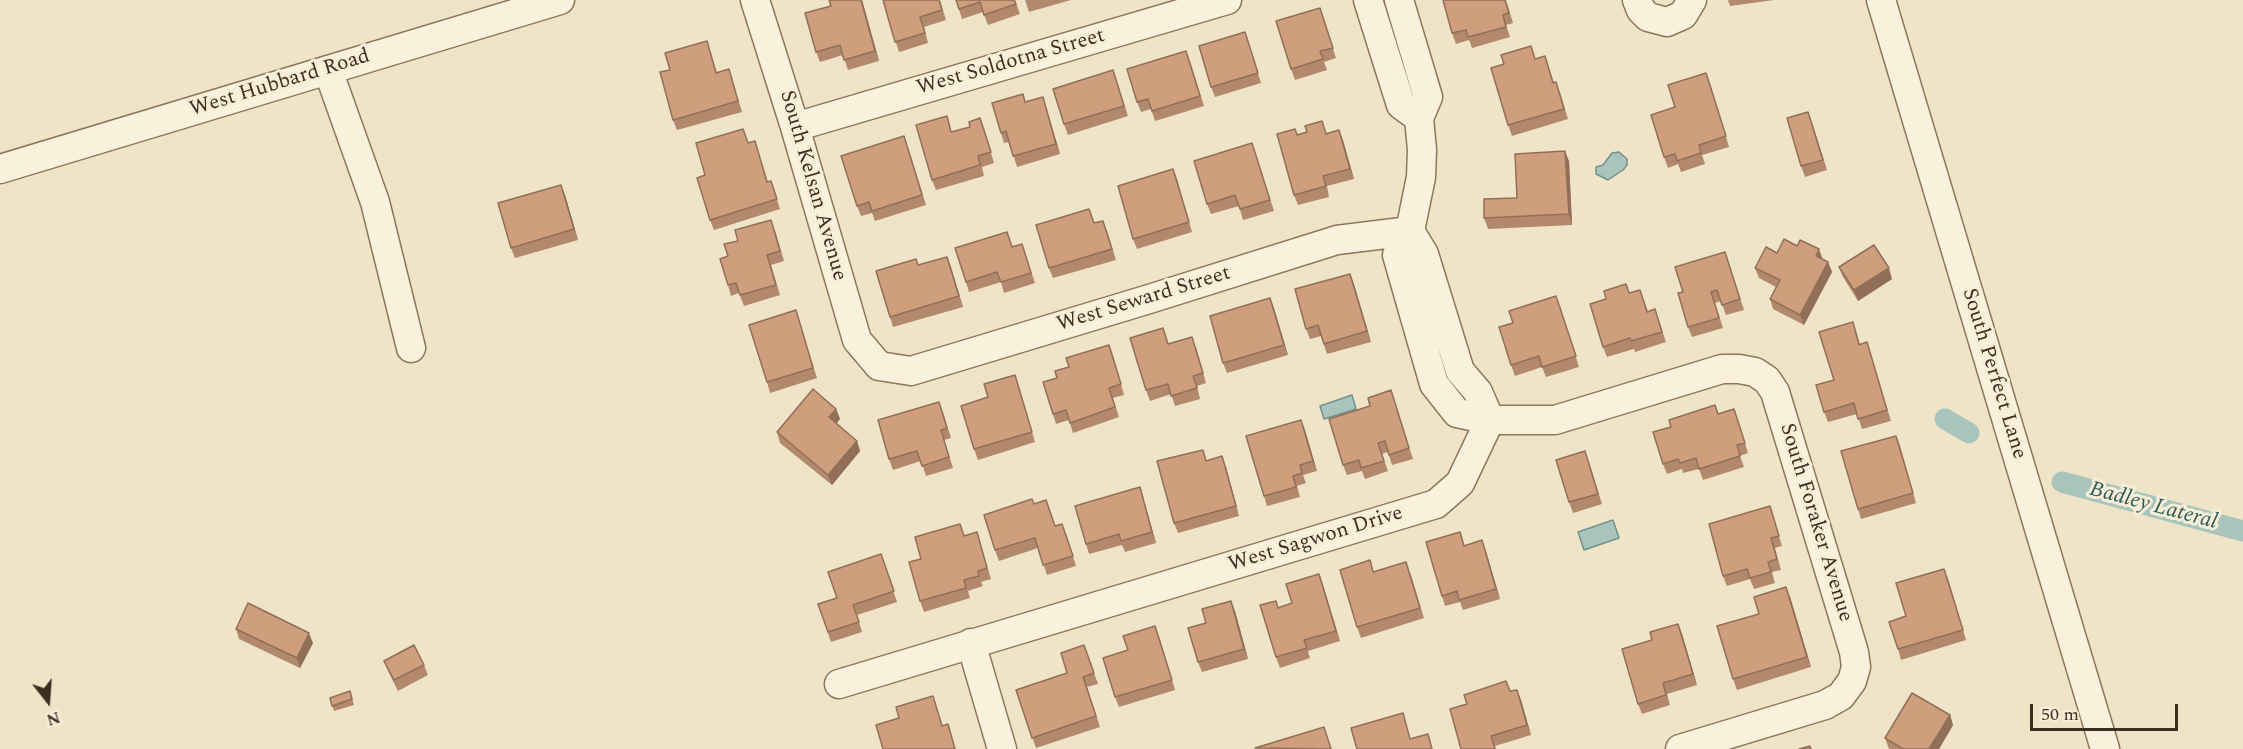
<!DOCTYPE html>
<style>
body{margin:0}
#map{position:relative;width:2243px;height:749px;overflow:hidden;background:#f0e4c8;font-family:Spectral,serif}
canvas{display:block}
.north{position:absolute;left:18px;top:671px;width:60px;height:60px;-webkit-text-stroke:4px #f7eed8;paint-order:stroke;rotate:163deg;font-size:16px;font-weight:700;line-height:24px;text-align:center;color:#3d2e20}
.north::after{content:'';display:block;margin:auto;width:21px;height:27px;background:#3d2e20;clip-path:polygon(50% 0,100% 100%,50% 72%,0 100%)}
.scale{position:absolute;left:2030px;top:704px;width:148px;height:27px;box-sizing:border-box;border:3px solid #3d2e20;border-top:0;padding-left:8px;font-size:18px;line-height:21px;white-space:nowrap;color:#3d2e20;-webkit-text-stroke:4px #f7eed8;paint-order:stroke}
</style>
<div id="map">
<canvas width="2243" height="749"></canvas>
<div class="north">N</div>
<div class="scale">50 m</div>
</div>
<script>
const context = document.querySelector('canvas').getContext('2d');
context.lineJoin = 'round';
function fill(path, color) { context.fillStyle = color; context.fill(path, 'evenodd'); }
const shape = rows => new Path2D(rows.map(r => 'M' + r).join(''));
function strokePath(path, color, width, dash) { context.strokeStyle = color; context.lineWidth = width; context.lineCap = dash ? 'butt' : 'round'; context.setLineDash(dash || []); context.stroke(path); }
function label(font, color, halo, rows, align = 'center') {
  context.font = font + ' Spectral,serif'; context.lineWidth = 6; context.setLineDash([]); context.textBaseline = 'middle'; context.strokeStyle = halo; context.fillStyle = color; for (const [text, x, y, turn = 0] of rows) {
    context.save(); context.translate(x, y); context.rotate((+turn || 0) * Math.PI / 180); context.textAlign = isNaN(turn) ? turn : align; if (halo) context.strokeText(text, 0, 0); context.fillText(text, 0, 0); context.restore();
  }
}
const water = shape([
 [1619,152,1627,159,1627,165,1623,170,1608,180,1596,174,1596,167,1603,165,1612,153,1619,152],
 [1352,395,1356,409,1324,419,1320,406,1352,395],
 [1613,520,1619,538,1584,550,1578,532,1613,520]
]);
const canal = shape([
 [1945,419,1969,433],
 [2062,482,2243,531]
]);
const minor = shape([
 [755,0,795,127,857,340,879,366,911,371,1146,300,1337,240,1410,231],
 [1368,0,1401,105,1419,118,1428,97,1399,0],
 [1637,0,1641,10,1648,17,1667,22,1683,15,1692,0],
 [1881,0,2105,749],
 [328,70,375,202,411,348],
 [795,127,1227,0],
 [0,169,560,0],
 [1410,231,1424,254,1460,371,1478,392,1490,420,1457,413,1434,384,1397,255,1410,231,1421,177,1422,150,1419,118],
 [971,643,1002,749],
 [839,684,1436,504,1460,483,1490,420,1555,420,1722,369,1739,369,1755,372,1767,380,1775,392,1854,652,1856,667,1852,681,1841,696,1825,705,1680,749]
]);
const wall = shape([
 [829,0,862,0,879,61,848,70,843,55,820,62,816,52,831,6],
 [883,0,940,0,946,20,924,27,928,43,899,52],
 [956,0,1015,0,1020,14,988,25,983,12,962,19],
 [1025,0,1071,0,1029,12],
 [1506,0,1513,23,1506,25,1510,37,1472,48,1469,40,1456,44,1452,33],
 [1728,0,1774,0,1730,6],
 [1320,8,1336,58,1324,62,1327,70,1295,80,1291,69],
 [1245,32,1261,83,1215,97,1211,87],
 [707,41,717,73,729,69,742,112,677,130,673,120,670,70],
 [1545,56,1554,83,1560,92,1568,119,1512,136,1508,125,1536,59],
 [1190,61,1204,106,1155,121,1151,109,1141,112,1137,102],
 [1117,81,1128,116,1068,135,1064,124],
 [1710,83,1729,147,1702,155,1705,164,1681,172,1678,164,1668,168,1664,157,1675,107],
 [1025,101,1046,107,1060,154,1017,167,1009,142,1004,143,1001,133],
 [1812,122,1827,170,1805,177,1801,166],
 [984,128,994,163,982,167,984,176,936,190,932,180,952,132],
 [1295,129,1298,135,1326,133,1339,130,1354,179,1327,186,1329,197,1298,205,1294,195],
 [748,143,758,151,768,182,771,181,780,209,714,230,710,220,705,175],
 [1252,143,1274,211,1243,220,1239,206,1211,214,1207,204],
 [908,147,926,205,875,221,872,213,861,216,857,206],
 [1569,161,1572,225,1488,229,1484,218,1517,198],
 [1173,169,1192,232,1137,249,1133,239],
 [565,195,578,240,515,258,511,248],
 [1094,223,1107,231,1116,260,1053,278,1049,268],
 [775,230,784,261,771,265,780,295,744,306,739,293,731,296,728,285,728,256],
 [1022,244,1035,283,1004,293,1001,282,969,292,966,282,1012,247],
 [1725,252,1744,310,1726,315,1721,301,1715,303,1723,328,1692,337,1688,327,1683,292],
 [1777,253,1822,259,1828,262,1832,272,1804,325,1773,309,1770,299,1776,287,1759,278,1755,268],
 [947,257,963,307,893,327,890,317,919,265],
 [1839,267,1892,279,1858,301,1843,277],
 [1350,274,1371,342,1327,354,1321,336,1310,339,1306,329],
 [1626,284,1629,293,1644,300,1648,312,1655,309,1666,342,1635,352,1634,349,1607,357,1603,347,1606,299],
 [1270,298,1288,355,1227,373,1223,363],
 [1560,306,1579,367,1546,377,1542,367,1515,376,1511,365,1513,323],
 [796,310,817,378,770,393,767,382],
 [1853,322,1860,344,1867,342,1891,421,1862,429,1857,414,1828,422,1824,412],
 [1168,344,1196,347,1206,383,1197,386,1200,399,1175,406,1171,394,1150,401,1146,390],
 [1113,356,1124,395,1113,398,1119,417,1073,433,1069,420,1056,424,1053,414],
 [1018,386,1035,442,978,460,974,449,988,397],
 [1394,401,1413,459,1392,465,1388,452,1382,454,1388,471,1365,479,1362,471,1347,475,1343,465],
 [836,409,840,419,836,423,857,441,860,451,832,485,780,443,777,432],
 [943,412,951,438,944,440,953,468,926,476,921,461,893,470,889,459],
 [1718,414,1738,420,1748,453,1740,456,1744,467,1703,480,1699,469,1683,473,1682,469,1667,474,1663,464],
 [1301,420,1317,471,1303,475,1306,483,1297,486,1300,497,1267,506,1264,496],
 [1896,436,1916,503,1861,519,1858,509],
 [1207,461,1226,467,1239,516,1178,533,1174,523],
 [1589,462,1602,504,1573,513,1569,502],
 [1140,487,1156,543,1125,552,1122,545,1089,554,1086,544],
 [1034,504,1055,526,1066,534,1076,566,1047,575,1038,548,999,561,995,550],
 [1770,506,1782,546,1775,548,1781,570,1772,572,1775,583,1754,589,1750,579,1727,586,1723,576],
 [977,532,991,579,981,582,983,586,968,591,970,598,924,612,920,601,921,559,964,536],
 [1482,540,1500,599,1463,610,1460,602,1445,606,1442,596,1465,545],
 [881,554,897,602,857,615,862,632,831,642,818,604,837,598],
 [1374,572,1410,572,1424,618,1361,638,1357,627],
 [1319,574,1340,641,1308,651,1310,658,1280,668,1276,657,1279,607,1292,603],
 [1948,579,1966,640,1901,660,1898,649,1906,616],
 [1790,597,1811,667,1737,690,1733,679,1759,614],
 [1235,611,1248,659,1202,672,1198,662,1206,623],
 [236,629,313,643,300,668,239,639],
 [1682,634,1697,685,1667,694,1670,705,1642,714,1638,704],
 [1159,636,1175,690,1119,707,1115,697,1128,650],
 [1084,645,1098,684,1087,687,1100,727,1036,748,1016,690,1067,673],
 [384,661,424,665,428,675,398,691,388,671],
 [1506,681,1510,691,1521,700,1531,735,1495,746,1496,749,1461,749,1467,704],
 [350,691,354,705,334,711,330,698],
 [1950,715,1953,725,1939,749,1889,749,1885,738]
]);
const shadedWall = shape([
 [861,0,862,0,879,61,875,51],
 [1043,97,1046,107,1060,154,1056,144],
 [1339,130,1343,140,1354,179,1350,169],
 [1565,151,1569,161,1572,225,1569,214],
 [1173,169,1177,179,1192,232,1189,222],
 [561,185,565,195,578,240,574,229],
 [1819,249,1823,260,1816,256],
 [947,257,951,267,963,307,959,296],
 [1828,262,1832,272,1804,325,1800,315],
 [1889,268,1892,279,1858,301,1854,290],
 [1350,274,1354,284,1371,342,1367,331],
 [1270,298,1274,308,1288,355,1284,345],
 [836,409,840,419,833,428,829,417],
 [1301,420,1305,430,1317,471,1313,461],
 [1896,436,1900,446,1916,503,1913,493],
 [857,441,860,451,832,485,828,475],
 [1222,456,1226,467,1239,516,1236,506],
 [1140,487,1143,498,1156,543,1152,532],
 [1482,540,1486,551,1500,599,1496,589],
 [1944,569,1948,579,1966,640,1963,630],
 [1319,574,1323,585,1340,641,1336,631],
 [1786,587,1790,597,1811,667,1807,657],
 [1231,601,1235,611,1248,659,1244,649],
 [1678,624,1682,634,1697,685,1693,674],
 [309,633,313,643,300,668,297,658],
 [1517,690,1521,700,1531,735,1527,725],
 [1950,715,1953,725,1939,749,1929,749]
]);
const building = shape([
 [829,0,861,0,875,51,844,60,840,45,816,52,805,13,831,6,829,0],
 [883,0,939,0,942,10,920,17,925,33,895,42,883,0],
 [956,0,1014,0,1016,4,984,15,980,2,959,9,956,0],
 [1443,0,1505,0,1509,13,1503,15,1506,27,1468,37,1466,30,1452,33,1443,0],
 [1320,8,1333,48,1320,51,1323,59,1291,69,1276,21,1320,8],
 [1245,32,1258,73,1211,87,1199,46,1245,32],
 [707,41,716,73,729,69,738,101,673,120,660,72,670,70,665,53,707,41],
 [1531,46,1535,59,1545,56,1553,83,1556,82,1564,109,1508,125,1491,68,1504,64,1501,55,1531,46],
 [1186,51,1200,96,1152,111,1148,99,1137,102,1127,69,1186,51],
 [1113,70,1124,106,1064,124,1053,89,1113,70],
 [1706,73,1726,136,1699,145,1701,153,1677,161,1675,154,1664,157,1651,115,1675,107,1668,85,1706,73],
 [1023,94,1025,102,1043,97,1056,144,1013,156,1006,131,1001,133,992,103,1023,94],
 [1808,112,1823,160,1801,166,1787,118,1808,112],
 [947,116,951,132,970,127,969,122,980,118,991,152,978,156,980,165,932,180,916,125,947,116],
 [1322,121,1326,134,1339,130,1350,169,1323,176,1326,186,1294,195,1277,134,1295,129,1297,135,1307,132,1305,126,1322,121],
 [743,129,748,143,755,141,767,182,771,181,777,199,710,220,697,178,705,175,696,143,743,129],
 [904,136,922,195,872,211,869,202,857,206,841,156,904,136],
 [1252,143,1270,200,1240,209,1235,195,1207,204,1194,161,1252,143],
 [1565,151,1569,214,1484,218,1484,199,1517,198,1515,154,1565,151],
 [1173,169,1189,222,1133,239,1118,186,1173,169],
 [561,185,574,229,511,248,498,203,561,185],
 [1089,209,1094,223,1103,221,1112,249,1049,268,1036,225,1089,209],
 [771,220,780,251,767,255,776,285,740,295,736,283,728,285,720,259,728,256,724,244,738,241,735,230,771,220],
 [1007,232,1012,247,1022,244,1031,273,1001,282,997,272,966,282,955,248,1007,232],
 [1784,239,1797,246,1800,240,1819,249,1816,256,1828,262,1800,315,1770,299,1780,280,1755,268,1766,247,1777,253,1784,239],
 [1874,245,1889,268,1854,290,1839,267,1874,245],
 [1725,252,1740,299,1722,305,1717,290,1711,292,1719,318,1688,327,1678,293,1683,292,1675,267,1725,252],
 [947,257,959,296,890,317,876,271,916,259,918,265,947,257],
 [1350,274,1367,331,1324,344,1318,325,1306,329,1295,289,1350,274],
 [1626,284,1629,293,1640,290,1647,312,1655,309,1662,332,1631,341,1630,338,1603,347,1590,304,1606,299,1604,291,1626,284],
 [1556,296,1576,356,1542,367,1539,356,1511,365,1499,327,1513,323,1509,311,1556,296],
 [1270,298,1284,345,1223,363,1210,316,1270,298],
 [796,310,813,368,767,382,749,325,796,310],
 [1853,322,1859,345,1867,342,1887,410,1858,419,1854,403,1824,412,1816,385,1834,380,1819,332,1853,322],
 [1163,328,1168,344,1192,337,1203,373,1193,376,1197,388,1171,396,1168,384,1146,390,1130,338,1163,328],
 [1109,345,1121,384,1109,388,1115,407,1070,423,1066,410,1053,414,1043,382,1057,378,1055,371,1069,367,1066,358,1109,345],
 [1015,375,1032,432,974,449,961,406,988,397,984,384,1015,375],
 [813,389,836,409,829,417,857,441,828,475,777,432,813,389],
 [1391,390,1409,448,1389,455,1385,441,1378,443,1384,461,1361,468,1359,460,1343,465,1329,419,1370,406,1368,398,1391,390],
 [939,402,947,428,941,430,949,457,922,466,917,451,889,459,878,420,939,402],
 [1715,405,1718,414,1734,409,1745,443,1737,445,1740,456,1699,469,1696,458,1680,463,1678,459,1663,464,1653,432,1671,427,1669,420,1715,405],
 [1301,420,1313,461,1300,465,1302,473,1293,476,1296,487,1264,496,1246,436,1301,420],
 [1896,436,1913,493,1858,509,1841,451,1896,436],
 [1203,450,1206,461,1222,456,1236,506,1174,523,1157,461,1203,450],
 [1585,451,1598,494,1569,502,1556,460,1585,451],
 [1140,487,1152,532,1121,541,1119,534,1086,544,1075,506,1140,487],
 [1032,499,1034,504,1046,500,1055,526,1062,524,1073,556,1043,565,1035,538,995,550,984,515,1032,499],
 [1770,506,1779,536,1771,538,1777,559,1768,562,1771,572,1750,578,1747,569,1723,576,1709,524,1770,506],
 [960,524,964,536,977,532,987,568,978,571,979,576,964,580,966,588,920,601,909,562,921,559,915,537,960,524],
 [1460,532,1464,546,1482,540,1496,589,1459,600,1457,591,1442,596,1426,542,1460,532],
 [881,554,894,591,853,605,859,622,828,632,818,604,837,598,828,572,881,554],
 [1370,560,1373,572,1406,562,1420,608,1357,627,1340,570,1370,560],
 [1944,569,1963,630,1898,649,1889,622,1906,616,1896,583,1944,569],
 [1319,574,1336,631,1304,640,1307,648,1276,657,1260,605,1276,601,1278,608,1292,603,1286,584,1319,574],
 [1786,587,1807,657,1733,679,1717,626,1759,614,1754,597,1786,587],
 [1231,601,1244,649,1198,662,1188,628,1206,623,1202,609,1231,601],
 [248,603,309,633,297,658,236,629,248,603],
 [1678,624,1693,674,1663,683,1666,695,1638,704,1622,649,1652,640,1650,632,1678,624],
 [1155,626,1172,680,1115,697,1103,658,1128,650,1123,636,1155,626],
 [414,645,424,665,394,680,384,661,414,645],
 [1084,645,1094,673,1083,677,1096,716,1032,738,1016,690,1067,673,1061,653,1084,645],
 [1506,681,1510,691,1517,690,1527,725,1491,736,1495,749,1461,749,1450,709,1467,704,1464,695,1506,681],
 [350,691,352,699,332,706,330,698,350,691],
 [1912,693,1950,715,1929,749,1903,749,1885,738,1912,693],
 [933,696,942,726,948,724,955,749,883,749,876,725,899,718,896,707,933,696],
 [1403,713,1410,739,1428,734,1432,749,1357,749,1351,728,1403,713],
 [1324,727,1331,749,1255,748,1324,727],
 [1810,746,1811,749,1799,749,1810,746]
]);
const streetNames = [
 ["West Soldotna Street",1011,63,-16],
 ["West Hubbard Road",280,84,-17],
 ["South Kelsan Avenue",812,186,74],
 ["West Seward Street",1144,300,-17],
 ["South Perfect Lane",1993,374,73],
 ["South Foraker Avenue",1815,523,73],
 ["West Sagwon Drive",1316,540,-17]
];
const waterNames = [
 ["Badley Lateral",2153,507,15]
];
fill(water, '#a9c4bc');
strokePath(water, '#6f938a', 1.5);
strokePath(canal, '#a9c4bc', 21);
strokePath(minor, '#8d765c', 31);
strokePath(minor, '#faf1dc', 28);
fill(wall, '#b2896c');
fill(shadedWall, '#916f58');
fill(building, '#cf9f7d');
strokePath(building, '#916f58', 1.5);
label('21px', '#3d2e20', '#f7eed8', streetNames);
label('italic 22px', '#2f5d5a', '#f7eed8', waterNames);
</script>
